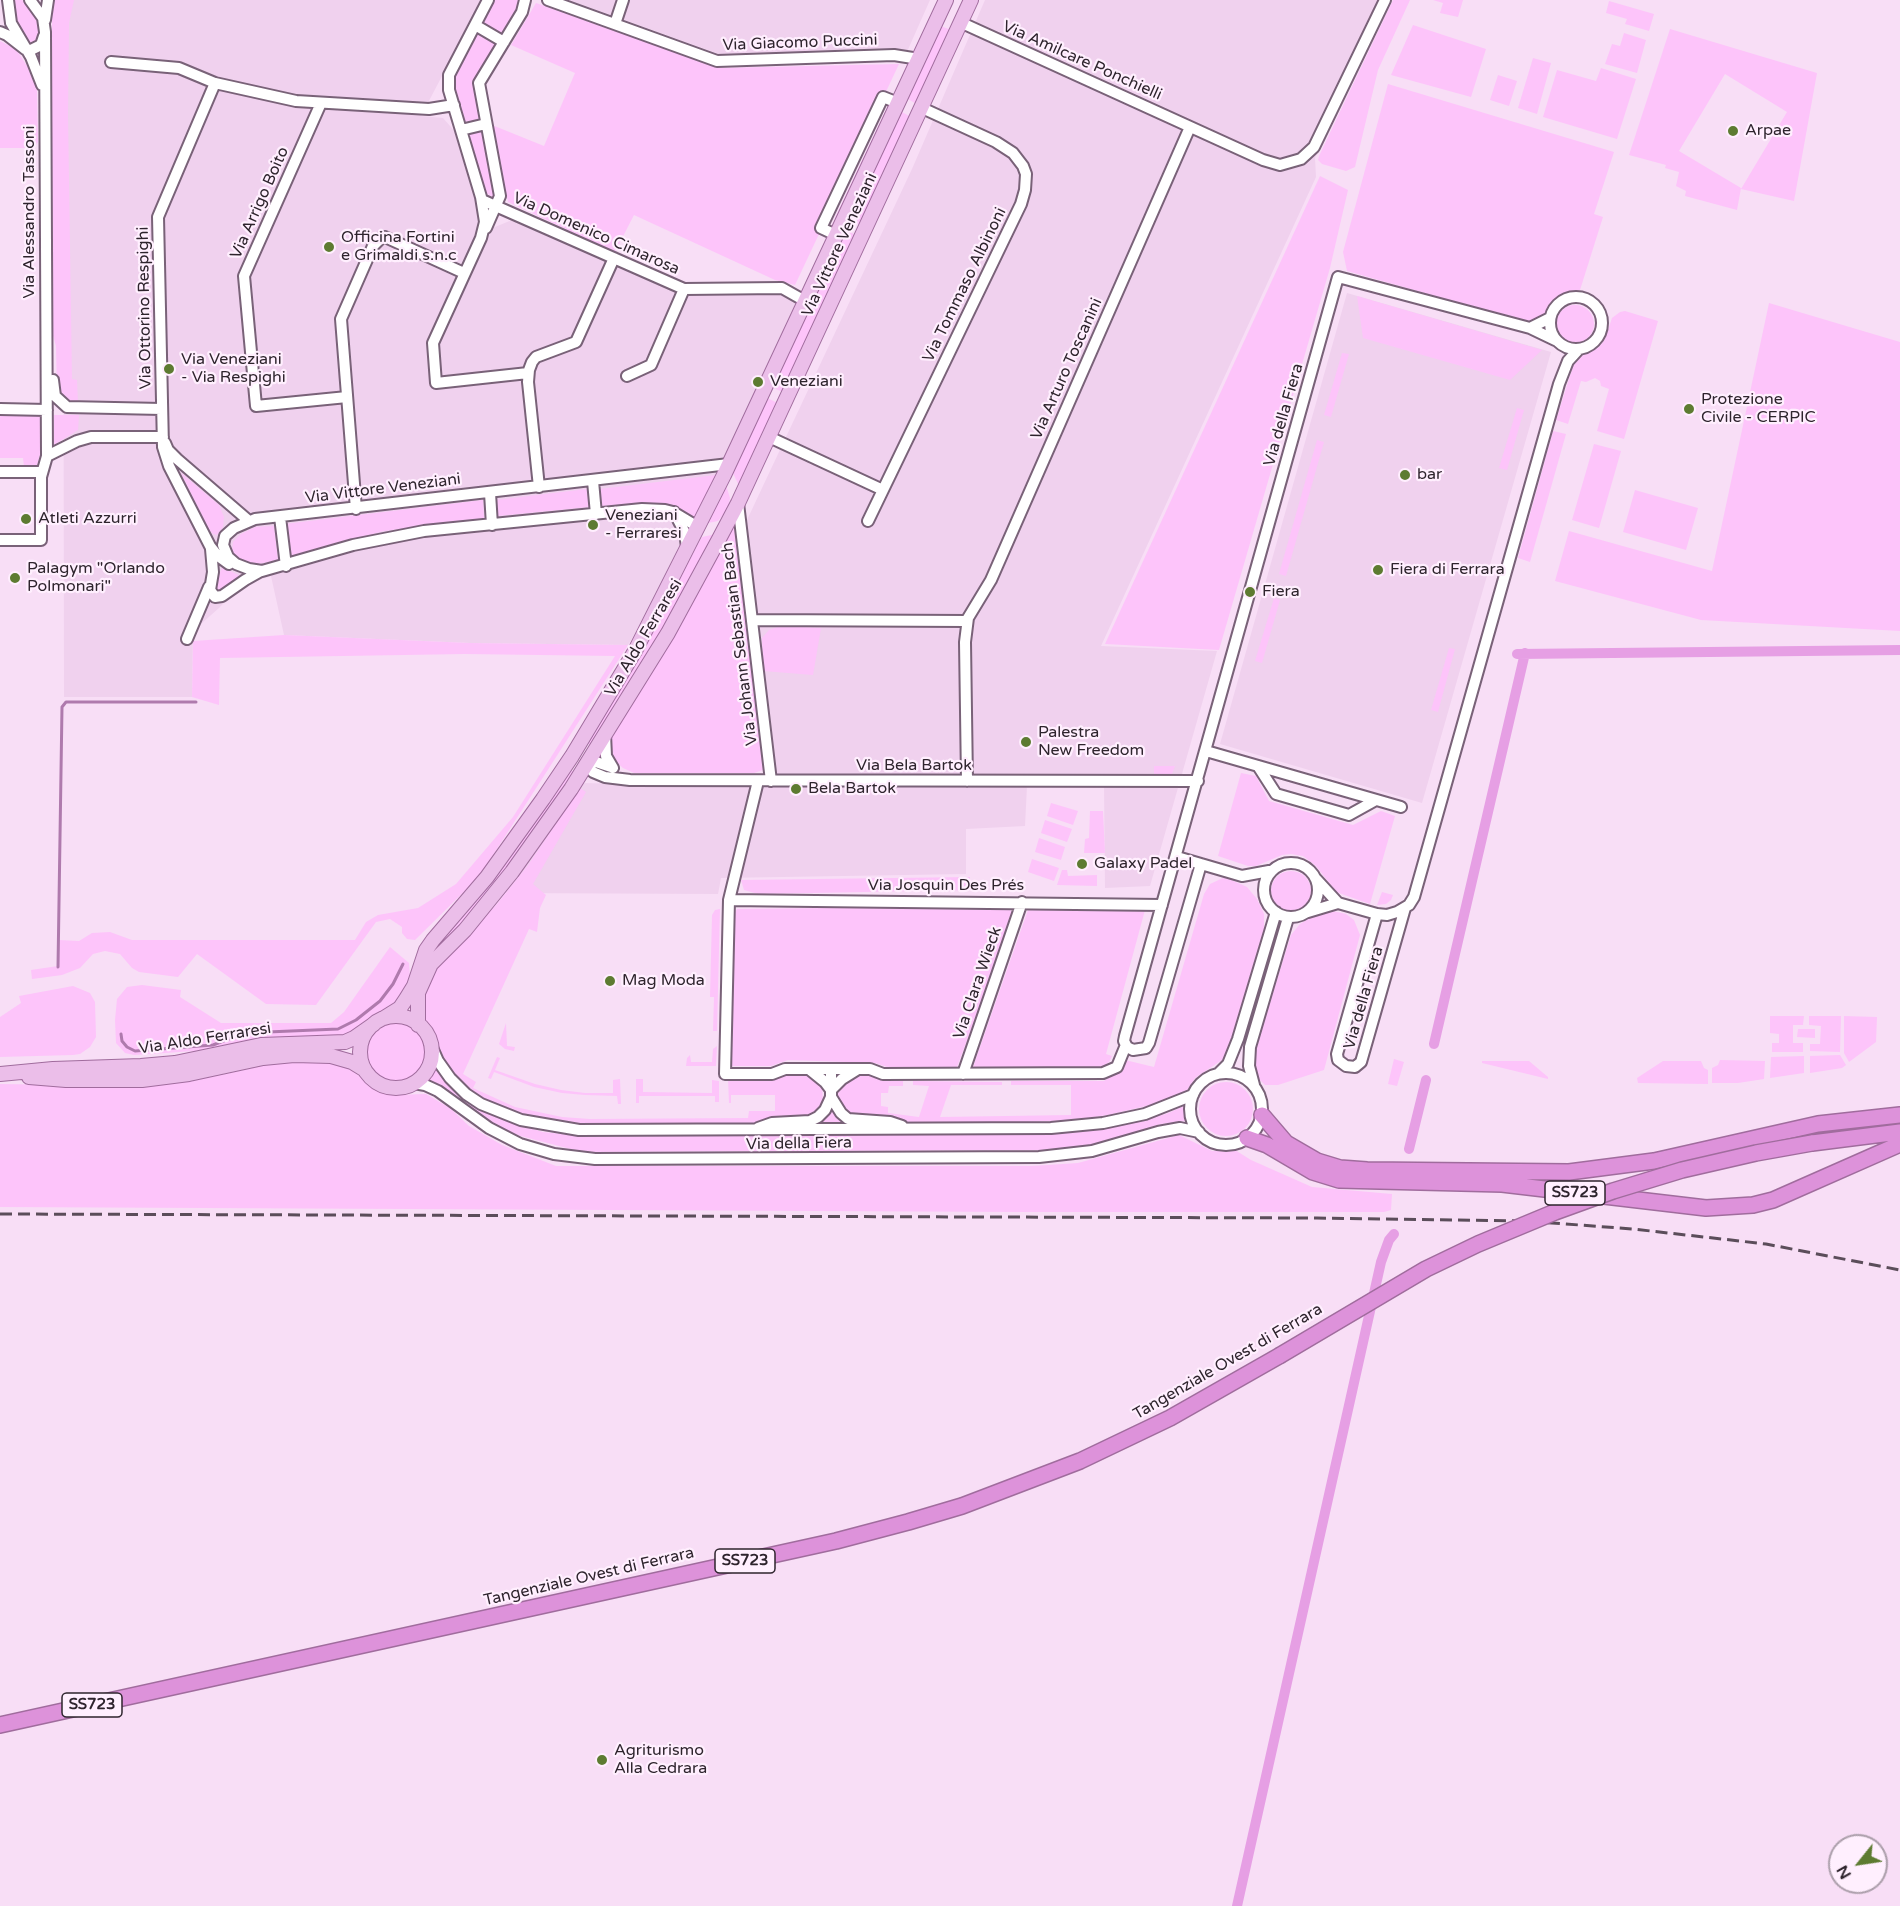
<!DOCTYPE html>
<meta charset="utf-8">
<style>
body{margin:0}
#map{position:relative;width:1900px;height:1906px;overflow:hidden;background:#f8def6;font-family:"Varela Round",sans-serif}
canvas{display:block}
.north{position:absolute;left:1828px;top:1834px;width:60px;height:60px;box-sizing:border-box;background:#ffeffe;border:2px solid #ab9eaa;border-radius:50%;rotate:240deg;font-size:16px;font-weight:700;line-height:24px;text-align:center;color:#2e242d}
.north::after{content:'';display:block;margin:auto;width:21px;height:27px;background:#5d7b31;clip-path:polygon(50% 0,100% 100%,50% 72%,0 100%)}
</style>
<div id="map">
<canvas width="1900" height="1906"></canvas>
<div class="north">N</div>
</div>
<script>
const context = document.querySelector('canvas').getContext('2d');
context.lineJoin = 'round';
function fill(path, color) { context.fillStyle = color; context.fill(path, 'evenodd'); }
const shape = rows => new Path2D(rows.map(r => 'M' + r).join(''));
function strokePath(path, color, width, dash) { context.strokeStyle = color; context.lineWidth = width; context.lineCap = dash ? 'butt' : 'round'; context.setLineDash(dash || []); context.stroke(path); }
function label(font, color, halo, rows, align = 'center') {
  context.font = font + ' "Varela Round",sans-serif'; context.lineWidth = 4.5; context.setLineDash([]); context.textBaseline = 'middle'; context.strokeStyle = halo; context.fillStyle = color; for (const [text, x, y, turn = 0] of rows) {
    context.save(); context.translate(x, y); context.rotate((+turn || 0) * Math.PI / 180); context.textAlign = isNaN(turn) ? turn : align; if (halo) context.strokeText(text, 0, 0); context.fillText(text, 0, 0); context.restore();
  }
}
const built = shape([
 [63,0,482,0,421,116,443,118,458,135,483,222,495,227,512,220,671,290,689,295,779,294,796,303,685,546,628,645,470,643,284,635,271,576,240,586,219,608,193,631,192,697,64,697],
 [569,0,930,0,906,54,719,54],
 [985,0,1390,0,1315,158,1316,177,1101,646,1217,651,1150,886,1105,888,1104,785,1027,786,1025,826,966,829,966,874,721,878,718,894,501,893,582,783,766,787,739,537,912,169],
 [1347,293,1551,352,1422,803,1220,744]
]);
const green = shape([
 [11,0,22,0,27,4,39,22,41,42,33,47,17,25],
 [54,0,74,0,69,23,68,114,72,379,77,380,78,403,69,403,57,393,56,346,52,332,52,16],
 [495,0,520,0,521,7,503,35,483,24],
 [1393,0,1410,0,1378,70,1355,167,1346,171,1322,164,1318,160,1319,156],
 [1433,0,1463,0,1458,17,1440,13,1443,3],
 [1609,1,1654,14,1649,31,1625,24,1627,19,1606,13],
 [536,3,720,68,899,64,795,285,775,280,634,215,615,252,508,202,492,125,544,146,575,73,511,45],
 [1413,25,1486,49,1471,97,1391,75],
 [940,26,952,30,918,105,908,99],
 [1670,29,1817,73,1794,201,1741,189,1787,112,1725,74,1679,151,1741,188,1737,210,1685,196,1686,191,1676,186,1679,172,1665,168,1666,165,1629,155],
 [478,33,496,44,472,82,480,120,464,122,453,80],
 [1624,33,1646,40,1637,73,1605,64,1612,44,1620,46],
 [0,41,16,49,31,72,37,90,38,142,34,148,0,148],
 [1533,58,1551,63,1537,114,1518,108],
 [1601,68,1636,79,1617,139,1543,117,1557,70,1596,81],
 [1498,75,1517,81,1509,106,1490,100],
 [1388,84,1614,152,1594,214,1603,217,1580,290,1560,295,1551,302,1544,315,1535,321,1526,322,1347,271,1343,252],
 [900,111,913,118,863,226,849,220],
 [885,112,890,114,839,220,835,218],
 [481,130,496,199,486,193,467,133],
 [1320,176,1348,190,1330,268,1219,650,1105,644],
 [845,229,859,237,785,393,771,387],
 [1357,296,1542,350,1510,380,1363,338],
 [1769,303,1900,342,1900,631,1701,620,1555,581,1569,531,1712,571],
 '1556 324a19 19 0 1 1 38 0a19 19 0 1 1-38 0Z',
 [1625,311,1658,321,1624,439,1597,431,1609,389,1601,386,1600,381,1595,378,1586,382,1581,381,1568,424,1556,420,1573,366,1582,356,1599,347,1605,339,1612,318,1620,312],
 [1342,353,1349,354,1331,417,1324,415],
 [767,398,780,404,740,488,732,471],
 [1517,408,1524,410,1507,470,1499,468],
 [0,413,42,413,42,448,37,465,24,467,23,458,0,458],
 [54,415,79,415,78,430,54,445],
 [1553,431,1566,434,1530,562,1518,558],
 [1317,440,1324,442,1286,576,1279,574],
 [1594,444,1621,451,1599,528,1572,520],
 [181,473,219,505,224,517,223,527,217,535,213,534,209,530],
 [716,475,696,520,671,504,600,506,599,489],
 [726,485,730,498,728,509,718,521,708,523],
 [587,489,589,507,498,516,496,500],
 [1635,490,1698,508,1686,550,1623,532],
 [483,500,484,518,384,531,289,557,285,524],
 [274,526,278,560,253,565,241,562,232,553,233,542,241,534,255,527],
 [732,528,736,529,763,770,754,773,634,773,623,768,615,761,611,750,611,738],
 [716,534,701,564,592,748,585,740,646,642,699,542,702,537],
 [223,567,240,576,219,591,213,584],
 [1274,598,1280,600,1262,663,1255,661],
 [780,626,821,628,813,675,763,671,762,638,769,630],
 [284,635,470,643,628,645,479,877,415,940,407,939,402,933,402,927,390,919,376,922,316,1005,266,1004,197,954,178,977,139,972,132,968,120,954,105,951,93,954,80,968,62,975,32,979,31,970,58,966,59,940,79,941,92,933,110,932,132,940,355,940,366,922,378,915,418,908,456,884,513,817,615,656,465,654,220,658,219,705,192,697,193,641],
 [1449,648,1455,649,1438,712,1431,710],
 [1154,766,1175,766,1172,774,1154,774],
 [568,768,576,773,488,896,435,953,431,951],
 [1241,773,1256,776,1269,801,1353,825,1381,811,1395,816,1370,904,1336,892,1316,866,1303,856,1291,854,1282,855,1256,866,1248,866,1218,856],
 [580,788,586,792,533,884,546,895,540,908,537,932,529,929,463,1074,476,1082,473,1088,515,1107,562,1117,590,1119,748,1118,749,1111,775,1111,775,1095,731,1095,731,1103,729,1103,728,1079,774,1079,789,1074,805,1074,818,1081,822,1087,823,1103,815,1115,749,1125,588,1125,562,1123,525,1116,479,1097,464,1085,450,1069,438,1051,433,1034,422,1013,422,992,434,970,496,905,528,865],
 [1051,803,1078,811,1073,825,1047,816],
 [1090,811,1103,811,1105,853,1084,853,1085,839,1089,838],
 [1045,820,1072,829,1067,842,1041,833],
 [1039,838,1065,847,1061,860,1035,852],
 [1032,859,1059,868,1054,881,1028,872],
 [1062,870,1067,870,1068,876,1097,875,1097,886,1057,885],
 '1271 891a20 20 0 1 1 40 0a20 20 0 1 1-40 0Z',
 [970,877,970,890,758,894,744,890,741,880],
 [1225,877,1247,887,1257,899,1264,914,1264,935,1233,1040,1226,1055,1222,1060,1195,1078,1189,1089,1163,1102,1108,1115,1075,1120,1026,1122,911,1124,901,1121,851,1117,838,1101,838,1092,843,1083,855,1076,872,1075,882,1079,882,1081,903,1081,903,1086,889,1086,888,1093,881,1093,881,1106,888,1107,888,1113,919,1117,929,1086,913,1085,913,1081,1002,1082,1002,1085,951,1085,940,1117,1071,1115,1071,1085,1011,1085,1011,1081,1104,1081,1119,1071,1125,1060,1154,1067,1204,894,1210,884],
 [1382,892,1393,895,1391,900,1386,904,1377,905],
 [997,906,1009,909,1013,913,1013,920,957,1067,887,1067,875,1063,788,1060,771,1066,730,1066,734,914,737,909],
 [1038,907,1145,910,1106,1054,1112,1056,1109,1062,1100,1069,973,1067,1028,910],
 [720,909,717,1031,713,1031,714,997,710,997,712,915,715,910],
 [1333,911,1346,914,1354,920,1360,935,1324,1070,1278,1085,1265,1085,1257,1077,1254,1067,1254,1053,1291,935,1300,924,1314,915],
 [1278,921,1283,923,1246,1046,1242,1045],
 [390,947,409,963,410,977,403,995,390,1007,366,1021,353,1034,335,1038,210,1050,134,1055,125,1053,116,1043,115,1020,117,999,127,987,142,985,181,990,180,997,221,1023,331,1023,344,1012],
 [73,986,90,993,95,1002,96,1037,90,1047,80,1054,73,1055,0,1057,0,1017,21,1003,19,996],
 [1770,1016,1804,1016,1803,1025,1793,1025,1793,1043,1803,1043,1803,1052,1772,1052,1772,1043,1779,1043,1779,1034,1770,1033],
 [1809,1016,1841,1016,1840,1052,1810,1051,1810,1044,1820,1044,1821,1026,1809,1025],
 [1844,1016,1877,1017,1876,1042,1849,1062,1844,1053],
 [506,1023,507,1046,515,1047,514,1051,505,1049,499,1044],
 '367 1052a29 29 0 1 1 58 0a29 29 0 1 1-58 0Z',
 [1798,1029,1815,1029,1815,1038,1797,1037],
 [717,1046,716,1066,686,1066,687,1058,690,1055,691,1062,712,1062,713,1049],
 [1840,1055,1846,1065,1842,1068,1810,1073,1810,1056],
 [1804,1056,1804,1073,1770,1078,1771,1057],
 [497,1057,500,1058,495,1070,535,1084,561,1090,585,1093,613,1093,613,1080,620,1079,621,1104,618,1104,617,1096,585,1095,562,1093,534,1087,494,1072,491,1079,488,1078],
 [1394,1059,1404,1062,1397,1086,1388,1084],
 [1720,1060,1765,1061,1764,1079,1738,1083,1712,1083,1712,1068,1718,1065],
 [327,1061,346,1066,376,1089,392,1095,426,1094,450,1108,469,1126,502,1145,556,1166,1032,1166,1078,1163,1179,1135,1212,1151,1235,1150,1251,1160,1312,1187,1392,1194,1391,1210,1384,1212,1019,1212,0,1207,0,1084,133,1086,217,1076,278,1062],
 [1482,1061,1529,1061,1548,1077,1548,1079,1482,1063],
 [1663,1061,1701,1061,1704,1068,1708,1070,1708,1084,1638,1083,1637,1078],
 [437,1068,445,1081,464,1098,476,1107,503,1120,543,1132,591,1137,792,1134,878,1134,901,1135,1059,1131,1143,1120,1166,1114,1184,1106,1186,1121,1161,1124,1100,1144,1061,1150,582,1152,513,1134,485,1120,444,1088,428,1081],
 [636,1079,643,1079,643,1092,712,1093,712,1080,719,1081,719,1102,715,1102,715,1096,639,1096,639,1103,636,1103],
 '1199 1109a27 27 0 1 1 54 0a27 27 0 1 1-54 0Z',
 [831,1102,848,1123,814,1124]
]);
const stream = shape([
 [58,967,62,707,66,702,196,702],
 [121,1034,122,1041,127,1047,135,1051,213,1045,244,1033,338,1029,356,1020,380,1001,393,984,403,964]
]);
const canal = shape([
 [1517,654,1900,650],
 [1434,1044,1525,653],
 [1409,1149,1426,1080],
 [1237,1906,1381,1262,1389,1240,1394,1234]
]);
const minor = shape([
 [8,0,11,23,31,57,42,85],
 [488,0,449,75,449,90,481,197,485,222,481,238,433,343,436,383,528,373],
 [548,0,717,61,894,55,919,59],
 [45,20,48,0],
 [962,23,1263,160,1280,165,1301,159,1314,147,1385,0],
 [615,24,623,0],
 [475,25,504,42],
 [0,32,7,35,25,49,31,50,41,45,44,36],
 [111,62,179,68,215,83,296,101,429,109,454,105],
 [215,83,158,217,163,447,169,466,210,546,218,556,229,564],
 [321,103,244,276,256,406,347,397],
 [461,130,486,124],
 [482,200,684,289,782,288,805,301],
 [486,228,500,196,479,83,522,12,525,0],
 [836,235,821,228,883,97,898,103],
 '1550 323a26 26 0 1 1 52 0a26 26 0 1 1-52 0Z',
 [1550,318,1530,328,1555,340],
 [627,376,651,365,684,289],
 [53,380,55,396,67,407,162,409],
 [0,409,47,410],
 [769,437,883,490],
 [165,443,168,450,177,459,249,521],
 [47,456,77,441,91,437,163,437],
 [0,472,42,472],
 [593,481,596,514],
 [539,487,528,382,529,370,532,362,536,357,576,342,614,258],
 [490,493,492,525],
 [738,503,771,781],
 [356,509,341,319,373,246,381,238,385,237,464,273],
 [674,512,685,533,687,547],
 [280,517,286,566],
 [868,521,1021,204,1025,190,1026,174,1023,166,1013,153,996,142,922,108],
 [698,527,673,512,665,510,642,509,424,531,353,545,262,571,249,569,236,564,228,557,223,545,225,536,234,528,255,519,729,464],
 [0,540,41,540,41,477,47,456,45,32,43,18,30,0],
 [211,549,213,572,210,590,215,597,222,596,245,580,261,571],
 [753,620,967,621],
 [187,639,209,587],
 [605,734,606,756,613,768],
 [1206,751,1401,807],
 [1258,766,1276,794,1349,815,1376,800],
 [611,767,596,762,586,764,593,772,605,777,630,780,1198,781],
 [758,781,729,900,725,1074,772,1074,785,1069,870,1069,883,1074,1103,1073,1117,1067,1126,1045],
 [967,781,965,642,968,618,991,580,1190,127],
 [1177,857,1242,876,1269,871],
 '1264 890a27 27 0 1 1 54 0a27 27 0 1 1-54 0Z',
 [1201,864,1149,1043,1146,1048,1133,1050,1127,1047,1124,1041,1125,1036,1338,277,1530,328],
 [1316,879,1338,903,1377,914,1387,915,1397,912,1409,905,1414,897,1559,384,1568,361,1579,349],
 [729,900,1162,905],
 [1308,912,1338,903],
 [1377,914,1337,1054,1338,1060,1346,1066,1355,1067,1361,1062,1405,908],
 [430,1043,438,1061,450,1078,466,1094,481,1104,521,1120,579,1130,1051,1128,1103,1123,1145,1114,1193,1095],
 [809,1069,825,1082,831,1090,842,1079,858,1069],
 '1190 1109a36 36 0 1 1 72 0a36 36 0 1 1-72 0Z',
 [963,1074,1022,902],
 [1218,1074,1228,1064,1238,1039,1276,912],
 [414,1083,425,1085,438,1091,489,1128,520,1144,554,1154,595,1159,1039,1157,1092,1151,1158,1132,1180,1128,1199,1132],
 [1254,1085,1249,1066,1250,1047,1288,918],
 [831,1097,841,1113,848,1119,890,1122,902,1126],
 [758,1128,772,1123,810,1121,818,1117,825,1110,831,1097,831,1069]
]);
const major = shape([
 '360 1052a36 36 0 1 1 72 0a36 36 0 1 1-72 0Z',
 [384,1018,400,1008,406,999,414,986,426,950,433,940,487,877,543,799,572,756,635,651,724,475,946,0],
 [418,1025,418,993,431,964,465,930,512,872,571,789,668,633,719,539,738,503,971,0],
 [0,1074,53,1069,141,1066,175,1063,261,1045,345,1042,354,1038,374,1024],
 [29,1077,66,1080,142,1080,189,1074,263,1058,294,1055,331,1056,352,1062,365,1070]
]);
const highway = shape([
 [1262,1115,1286,1143,1317,1161,1340,1168,1367,1170,1569,1172,1654,1161,1818,1124,1900,1115],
 [1247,1138,1267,1145,1313,1172,1339,1180,1502,1184,1706,1208,1753,1205,1773,1200,1900,1144],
 [1812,1143,1900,1132],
 [0,1725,836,1541,908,1522,962,1506,1080,1461,1170,1418,1279,1356]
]);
const rail = shape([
 [0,1214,1317,1218,1526,1221,1633,1229,1766,1244,1900,1270]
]);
const highwayBridge = shape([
 [1279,1356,1426,1269,1478,1244,1555,1212,1613,1191,1682,1170,1756,1153,1812,1143]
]);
const markers = [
 [1733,131,6,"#5d7b31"],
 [329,247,6,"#5d7b31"],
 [169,369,6,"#5d7b31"],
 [758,382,6,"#5d7b31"],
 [1689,409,6,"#5d7b31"],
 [1405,475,6,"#5d7b31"],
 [26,519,6,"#5d7b31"],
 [593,525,6,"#5d7b31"],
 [1378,570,6,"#5d7b31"],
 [15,578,6,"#5d7b31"],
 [1250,592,6,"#5d7b31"],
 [1026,742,6,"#5d7b31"],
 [796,789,6,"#5d7b31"],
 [1082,864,6,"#5d7b31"],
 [610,981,6,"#5d7b31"],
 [602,1760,6,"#5d7b31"]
];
const shields = [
 [1575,1193,60],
 [745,1561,60],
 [92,1705,60]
];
const shieldNames = [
 ["SS723",1575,1193],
 ["SS723",745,1561],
 ["SS723",92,1705]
];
const streetNames = [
 ["Via Giacomo Puccini",800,43,-2],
 ["Via Amilcare Ponchielli",1082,61,24],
 ["Via Arrigo Boito",260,203,-66],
 ["Via Alessandro Tassoni",30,212,-90],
 ["Via Domenico Cimarosa",596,234,24],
 ["Via Vittore Veneziani",840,245,-65],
 ["Via Tommaso Albinoni",965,285,-64],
 ["Via Ottorino Respighi",145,308,-91],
 ["Via Arturo Toscanini",1067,369,-66],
 ["Via della Fiera",1284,415,-74],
 ["Via Vittore Veneziani",383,489,-7],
 ["Via Aldo Ferraresi",644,638,-59],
 ["Via Johann Sebastian Bach",740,644,-97],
 ["Via Bela Bartok",914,766],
 ["Via Josquin Des Prés",946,886],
 ["Via Clara Wieck",978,983,-71],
 ["Via della Fiera",1364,998,-74],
 ["Via Aldo Ferraresi",205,1039,-9],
 ["Via della Fiera",799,1144,-1],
 ["Tangenziale Ovest di Ferrara",1228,1362,-30],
 ["Tangenziale Ovest di Ferrara",589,1577,-13]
];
const poiNames = [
 ["Arpae",1745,131],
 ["Officina Fortini",341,238],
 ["e Grimaldi s.n.c",341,256],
 ["Via Veneziani",181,360],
 ["- Via Respighi",181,378],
 ["Veneziani",770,382],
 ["Protezione",1701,400],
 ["Civile - CERPIC",1701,418],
 ["bar",1417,475],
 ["Veneziani",605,516],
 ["- Ferraresi",605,534],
 ["Atleti Azzurri",38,519],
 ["Palagym \"Orlando",27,569],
 ["Polmonari\"",27,587],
 ["Fiera di Ferrara",1390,570],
 ["Fiera",1262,592],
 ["Palestra",1038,733],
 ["New Freedom",1038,751],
 ["Bela Bartok",808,789],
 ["Galaxy Padel",1094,864],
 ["Mag Moda",622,981],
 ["Agriturismo",614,1751],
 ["Alla Cedrara",614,1769]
];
fill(built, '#f0d1ee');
fill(green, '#fdc4fa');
strokePath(stream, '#af7aad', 3);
strokePath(canal, '#e69fe4', 10);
strokePath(minor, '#796278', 14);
strokePath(major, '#a06c9d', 16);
strokePath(highway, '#a06c9d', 18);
strokePath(minor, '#fff', 10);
strokePath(major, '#ebbee9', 14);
strokePath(highway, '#dd92da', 15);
strokePath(rail, '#5b4d5a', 3, [12, 6]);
strokePath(highwayBridge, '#a06c9d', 18, []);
strokePath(highwayBridge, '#dd92da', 15);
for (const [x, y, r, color] of markers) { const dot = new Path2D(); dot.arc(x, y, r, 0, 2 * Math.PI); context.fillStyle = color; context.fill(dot); strokePath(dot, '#ffeffe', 2); }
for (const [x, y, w] of shields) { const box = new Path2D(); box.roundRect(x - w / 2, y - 12, w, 24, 4.5); context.fillStyle = '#ffeffe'; context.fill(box); strokePath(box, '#2e242d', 1.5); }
label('bold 15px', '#2e242d', null, shieldNames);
label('16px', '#2e242d', '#ffeffe', streetNames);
label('16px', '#2e242d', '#ffeffe', poiNames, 'left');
</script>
